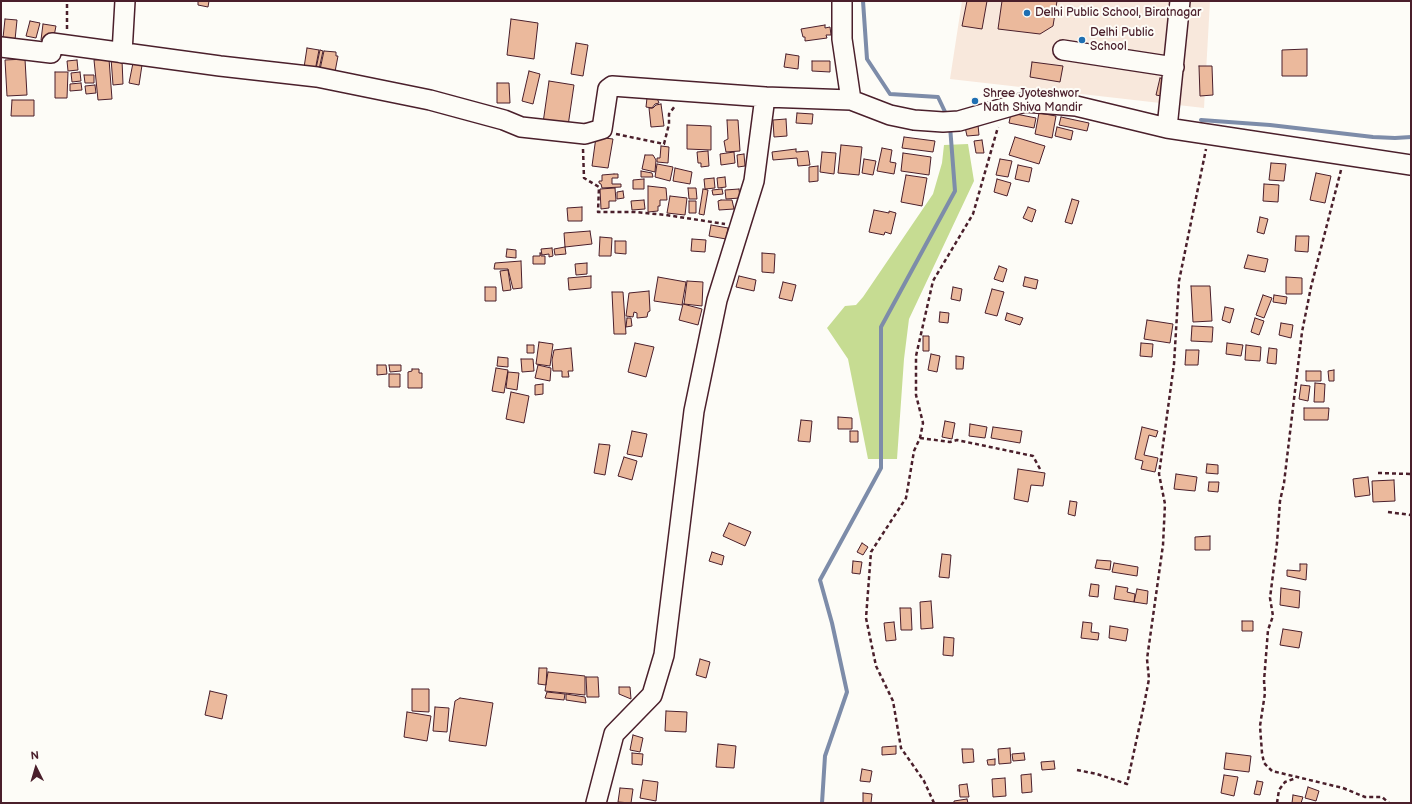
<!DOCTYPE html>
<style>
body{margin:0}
#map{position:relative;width:1412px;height:804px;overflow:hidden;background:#fdfcf7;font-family:"Balsamiq Sans",sans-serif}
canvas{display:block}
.frame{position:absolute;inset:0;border:2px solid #4a1f2b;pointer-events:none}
.north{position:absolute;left:16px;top:748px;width:40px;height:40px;-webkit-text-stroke:3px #fdfcf7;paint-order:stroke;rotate:355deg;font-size:11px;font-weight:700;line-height:16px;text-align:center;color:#4a1f2b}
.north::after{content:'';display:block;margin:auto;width:14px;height:18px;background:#4a1f2b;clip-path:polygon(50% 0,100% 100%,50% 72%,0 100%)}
</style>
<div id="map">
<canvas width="1412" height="804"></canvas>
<div class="frame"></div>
<div class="north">N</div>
</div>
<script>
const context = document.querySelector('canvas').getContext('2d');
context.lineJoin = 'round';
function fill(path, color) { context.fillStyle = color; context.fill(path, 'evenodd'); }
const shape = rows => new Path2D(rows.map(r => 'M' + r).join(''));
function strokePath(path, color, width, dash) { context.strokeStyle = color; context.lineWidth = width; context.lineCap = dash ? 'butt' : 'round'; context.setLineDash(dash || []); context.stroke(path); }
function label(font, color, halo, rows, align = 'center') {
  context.font = font + ' "Balsamiq Sans",sans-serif'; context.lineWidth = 4; context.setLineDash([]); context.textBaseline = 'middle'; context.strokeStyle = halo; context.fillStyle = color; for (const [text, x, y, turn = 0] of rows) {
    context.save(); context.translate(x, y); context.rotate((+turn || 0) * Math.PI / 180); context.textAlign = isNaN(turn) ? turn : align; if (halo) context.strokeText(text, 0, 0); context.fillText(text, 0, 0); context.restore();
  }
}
const built = shape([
 [962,1,1210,1,1204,108,950,79]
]);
const green = shape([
 [968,144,974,181,909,319,904,359,897,459,868,459,848,359,827,328,845,306,856,305,863,297,933,194,942,163,944,145]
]);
const stream = shape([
 [863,1,867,59,890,94,938,97,947,116],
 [1201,120,1270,125,1373,137,1395,138,1411,137],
 [822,803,825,756,847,692,832,623,820,580,881,468,881,327,955,191,950,126]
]);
const building = shape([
 [198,1,209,1,208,7,198,5,198,1],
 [967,1,987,1,982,29,962,26,967,1],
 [1002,1,1057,1,1053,26,1040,34,998,29,1002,1],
 [5,19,17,20,15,40,3,38,5,19],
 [511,19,538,23,534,59,507,55,511,19],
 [30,21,40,23,36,38,26,36,30,21],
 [43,24,56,26,53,41,41,40,43,24],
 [825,25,825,28,830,27,831,35,826,35,827,38,805,41,805,37,803,37,801,29,825,25],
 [576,43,588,45,583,76,571,74,576,43],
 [307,48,319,50,314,76,303,74,307,48],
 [1307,49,1307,76,1282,76,1282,50,1307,49],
 [320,50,323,51,318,74,315,73,320,50],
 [324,51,336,52,336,56,338,56,334,77,319,74,324,51],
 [786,54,799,56,798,69,784,67,786,54],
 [111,58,122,60,123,84,113,85,111,58],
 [25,59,27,95,7,96,5,60,25,59],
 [109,59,112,99,98,100,94,60,109,59],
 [77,60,78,70,68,71,67,61,77,60],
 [812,61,830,61,830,72,812,71,812,61],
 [1032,62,1063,66,1060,82,1030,77,1032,62],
 [133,63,142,65,139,85,129,83,133,63],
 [1199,66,1212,66,1213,95,1200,96,1199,66],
 [529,71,540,74,533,104,522,101,529,71],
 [55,72,68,72,67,98,55,98,55,72],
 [80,72,81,81,72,82,71,73,80,72],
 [84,75,94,75,94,83,85,83,84,75],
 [1160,78,1169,81,1166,97,1156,95,1160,78],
 [549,81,574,85,568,126,543,123,549,81],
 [81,83,82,90,70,91,70,84,81,83],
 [497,83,509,83,510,103,497,103,497,83],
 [95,85,96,93,86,94,85,86,95,85],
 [647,98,657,98,659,103,655,104,652,108,646,107,647,98],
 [12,100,34,100,34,116,11,116,12,100],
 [661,104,664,126,651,127,649,108,653,108,656,105,661,104],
 [797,113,813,114,812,124,796,123,797,113],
 [1011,113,1036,118,1034,128,1009,123,1011,113],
 [1039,113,1056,116,1052,138,1035,134,1039,113],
 [1061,117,1089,123,1087,131,1059,125,1061,117],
 [786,119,787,136,774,137,773,120,786,119],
 [727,120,738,120,740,151,726,152,724,141,728,139,727,120],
 [687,125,711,126,711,150,687,149,687,125],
 [978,125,979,135,967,136,965,127,978,125],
 [1057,127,1073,131,1071,140,1055,136,1057,127],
 [596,137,613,139,608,168,592,166,596,137],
 [904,137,935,141,933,152,902,148,904,137],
 [1015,137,1045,146,1039,164,1009,155,1015,137],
 [982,140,984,153,976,153,974,141,982,140],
 [841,145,862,147,859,175,838,173,841,145],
 [661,146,669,147,668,163,657,162,657,158,660,158,661,146],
 [882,148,892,150,890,162,896,163,894,174,877,171,882,148],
 [796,149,796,152,808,151,810,165,798,166,797,158,773,160,772,152,796,149],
 [708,151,709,166,701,167,701,163,698,163,697,152,708,151],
 [734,152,735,163,721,165,720,154,734,152],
 [822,152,836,153,834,174,820,172,822,152],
 [903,153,931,157,929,175,901,171,903,153],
 [744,154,745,166,738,167,737,155,744,154],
 [645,155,653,155,656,160,655,172,642,169,645,155],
 [864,159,876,161,873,175,862,173,864,159],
 [1000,159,1012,161,1008,177,996,175,1000,159],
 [1271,163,1286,164,1284,181,1269,180,1271,163],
 [657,164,673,167,670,181,655,177,657,164],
 [1018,165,1032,168,1029,182,1015,179,1018,165],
 [818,166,818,181,809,182,809,167,818,166],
 [675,168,692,172,690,184,673,181,675,168],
 [641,171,652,173,653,177,641,177,641,171],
 [1316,173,1331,176,1325,203,1310,200,1316,173],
 [614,174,618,174,618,178,612,178,612,184,621,184,621,187,602,188,601,184,599,183,599,181,602,181,602,175,614,174],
 [906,175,927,178,922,206,901,202,906,175],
 [725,177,726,187,718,188,717,178,725,177],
 [714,178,715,188,705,189,704,179,714,178],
 [644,179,644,189,633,189,633,180,644,179],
 [997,179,1011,183,1007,196,994,192,997,179],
 [1264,184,1279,185,1278,202,1263,201,1264,184],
 [648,186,666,188,667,200,660,200,660,206,658,206,658,211,648,212,648,186],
 [615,188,616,201,609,201,609,208,601,209,600,189,615,188],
 [688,188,696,188,697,199,689,199,688,188],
 [703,189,708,190,704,215,699,214,703,189],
 [722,189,723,194,713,195,712,190,722,189],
 [739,189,740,198,726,199,725,190,739,189],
 [623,191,624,198,617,199,617,192,623,191],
 [670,196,687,198,685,215,667,213,670,196],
 [1072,199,1079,201,1072,224,1065,222,1072,199],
 [644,200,645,209,632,210,631,201,644,200],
 [721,200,732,200,734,209,719,210,718,201,721,200],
 [689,201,696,201,696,213,689,213,689,201],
 [582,207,582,221,568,221,567,208,582,207],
 [1028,207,1036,210,1032,222,1023,218,1028,207],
 [874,210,889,213,889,211,896,213,891,234,885,232,884,235,869,232,874,210],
 [1260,217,1268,219,1264,234,1257,232,1260,217],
 [711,225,728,228,726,239,709,236,711,225],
 [590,231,592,244,565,247,564,233,590,231],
 [1296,236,1309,236,1308,252,1295,251,1296,236],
 [600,237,612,238,611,256,599,256,600,237],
 [692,239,706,240,705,252,691,251,692,239],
 [615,241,626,241,626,254,615,253,615,241],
 [565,247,566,254,555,255,554,249,565,247],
 [552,248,553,256,549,257,549,254,542,255,541,249,552,248],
 [507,249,516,250,516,258,506,257,507,249],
 [540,253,541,253,541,256,545,256,545,264,533,264,533,256,540,256,540,253],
 [762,253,775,254,774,273,762,272,762,253],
 [1248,255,1268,259,1265,272,1244,268,1248,255],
 [521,261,522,288,513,289,508,269,494,269,495,263,521,261],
 [587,263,587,274,576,275,575,264,587,263],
 [999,266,1007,269,1003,282,994,279,999,266],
 [508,270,511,290,503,291,500,271,508,270],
 [591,276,591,288,569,290,568,278,591,276],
 [739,276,756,280,754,291,736,287,739,276],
 [658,277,686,282,682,305,654,301,658,277],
 [1025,277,1038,280,1036,289,1023,286,1025,277],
 [1286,277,1302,278,1302,294,1286,294,1286,277],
 [687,281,703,282,702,306,684,304,687,281],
 [783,282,796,285,792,301,779,298,783,282],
 [1191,286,1210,286,1212,321,1193,322,1191,286],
 [485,287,496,287,496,301,485,301,485,287],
 [953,287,962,289,960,301,951,299,953,287],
 [992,289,1004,292,997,316,985,313,992,289],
 [649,291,650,311,648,312,647,317,637,318,637,313,634,312,633,317,626,316,629,293,649,291],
 [612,292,623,292,626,334,614,334,612,292],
 [1263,295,1272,298,1264,318,1256,315,1263,295],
 [1274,295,1287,297,1286,304,1273,302,1274,295],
 [683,304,702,309,698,325,679,320,683,304],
 [1225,307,1234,309,1230,323,1222,320,1225,307],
 [940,312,949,313,948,323,939,322,940,312],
 [1007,313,1023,318,1020,325,1005,320,1007,313],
 [627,318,631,318,632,326,626,327,627,318],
 [1255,318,1264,321,1259,335,1251,332,1255,318],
 [1147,320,1173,324,1170,343,1144,339,1147,320],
 [1281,323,1293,325,1291,338,1279,335,1281,323],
 [1192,326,1213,327,1212,342,1191,341,1192,326],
 [923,336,929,336,929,351,923,351,923,336],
 [539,342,553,344,550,366,536,364,539,342],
 [635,343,654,347,646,377,628,372,635,343],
 [1141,343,1153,344,1152,357,1140,356,1141,343],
 [1227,343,1243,345,1241,356,1226,354,1227,343],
 [527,345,534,345,534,353,527,353,527,345],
 [1246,345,1261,347,1260,361,1245,360,1246,345],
 [571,348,573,371,568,371,569,377,562,377,562,371,553,371,552,360,554,350,571,348],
 [1269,348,1277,349,1276,364,1267,363,1269,348],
 [1186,350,1199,350,1198,365,1185,365,1186,350],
 [931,354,940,356,937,372,928,370,931,354],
 [956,356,964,357,963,369,956,369,956,356],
 [498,357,508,358,508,367,497,366,498,357],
 [521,359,533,359,534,371,522,372,521,359],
 [377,365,386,365,387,374,377,375,377,365],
 [389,365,401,365,401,371,390,372,389,365],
 [538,365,551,368,550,381,535,378,538,365],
 [496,368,508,370,504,393,492,391,496,368],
 [412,369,419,369,419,373,422,373,422,388,408,388,408,372,412,371,412,369],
 [1334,370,1334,381,1329,381,1328,371,1334,370],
 [1306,371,1321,371,1321,381,1306,381,1306,371],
 [508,372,519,373,517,390,506,388,508,372],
 [389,374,400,374,400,387,389,387,389,374],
 [1315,383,1325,384,1324,402,1314,402,1315,383],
 [543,384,543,394,535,395,535,385,543,384],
 [1301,385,1310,386,1308,401,1299,399,1301,385],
 [511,392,529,396,524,423,506,419,511,392],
 [1304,408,1329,408,1328,420,1304,420,1304,408],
 [838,417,852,418,852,429,838,429,838,417],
 [801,420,812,421,810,442,798,441,801,420],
 [945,421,955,423,952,439,942,437,945,421],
 [970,424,987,427,985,438,969,436,970,424],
 [993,427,1022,431,1020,443,991,438,993,427],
 [1142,427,1158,431,1156,437,1149,435,1144,455,1158,458,1155,472,1141,469,1143,461,1135,459,1142,427],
 [632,431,647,434,642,457,627,454,632,431],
 [850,431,858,431,858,442,850,442,850,431],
 [599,444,610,445,605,475,594,473,599,444],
 [624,457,637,461,632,480,618,476,624,457],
 [1207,464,1218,465,1218,474,1206,473,1207,464],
 [1018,469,1045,473,1043,486,1031,485,1028,502,1014,499,1018,469],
 [1176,474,1197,477,1195,491,1174,489,1176,474],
 [1368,477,1370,495,1355,497,1353,479,1368,477],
 [1394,480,1395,501,1373,502,1372,481,1394,480],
 [1209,482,1219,482,1218,492,1208,491,1209,482],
 [1070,501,1077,502,1075,516,1068,514,1070,501],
 [729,523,751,532,745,546,723,536,729,523],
 [1210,536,1210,550,1195,550,1195,537,1210,536],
 [862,543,868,547,863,555,857,552,862,543],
 [712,552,724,556,722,565,709,561,712,552],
 [942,554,951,555,949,578,939,577,942,554],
 [1097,560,1111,561,1110,570,1095,568,1097,560],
 [853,561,862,562,860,574,852,573,853,561],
 [1114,563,1138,567,1137,576,1112,572,1114,563],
 [1300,564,1307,564,1306,580,1287,576,1287,570,1300,571,1300,564],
 [1091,584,1099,585,1098,597,1089,596,1091,584],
 [1116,586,1128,588,1127,592,1135,594,1134,602,1114,599,1116,586],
 [1281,588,1300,591,1299,608,1280,605,1281,588],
 [1137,589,1148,591,1147,604,1134,602,1137,589],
 [931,601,933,628,921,629,920,602,931,601],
 [900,608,911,608,912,630,901,630,900,608],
 [1242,621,1253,621,1253,631,1242,631,1242,621],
 [894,622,896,640,886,641,884,623,894,622],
 [1083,622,1092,623,1091,632,1099,633,1098,640,1081,638,1083,622],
 [1110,626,1128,629,1126,641,1109,638,1110,626],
 [1283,629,1302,632,1299,648,1280,645,1283,629],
 [944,637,954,638,953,656,943,655,944,637],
 [700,659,710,662,706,678,696,675,700,659],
 [539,668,547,668,546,685,538,684,539,668],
 [548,672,585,676,585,695,545,691,548,672],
 [586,677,598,677,599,697,587,697,586,677],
 [619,687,630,687,631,699,619,694,619,687],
 [412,689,429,689,429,712,412,711,412,689],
 [210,691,227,695,222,719,205,715,210,691],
 [547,692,565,694,564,700,545,698,547,692],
 [566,694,585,697,586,703,566,700,566,694],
 [460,698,493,703,486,746,449,741,455,701,460,698],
 [435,707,449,708,447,732,433,731,435,707],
 [666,711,687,712,686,732,665,731,666,711],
 [407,712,431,716,427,741,404,737,407,712],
 [633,735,643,738,640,752,630,750,633,735],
 [718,744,736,746,734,768,716,767,718,744],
 [896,746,896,754,882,755,882,747,896,746],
 [1010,748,1011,763,999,764,998,749,1010,748],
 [962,749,973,749,974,762,963,763,962,749],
 [632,753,643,754,642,765,632,764,632,753],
 [1024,753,1025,760,1013,761,1012,754,1024,753],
 [1226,753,1251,756,1249,772,1224,769,1226,753],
 [995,759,995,765,988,765,987,760,995,759],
 [1054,761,1055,769,1042,770,1041,762,1054,761],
 [862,769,872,771,870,782,860,781,862,769],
 [1031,774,1032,792,1022,793,1021,775,1031,774],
 [1224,775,1238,777,1234,796,1221,793,1224,775],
 [1005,778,1006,796,993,797,992,779,1005,778],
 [643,780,658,782,656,801,640,798,643,780],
 [1257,781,1263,782,1260,795,1254,794,1257,781],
 [967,784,969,797,960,797,959,785,967,784],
 [1308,787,1319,791,1316,801,1305,798,1308,787],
 [620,788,633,789,631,803,618,802,620,788],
 [863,793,872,794,871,803,863,803,863,793],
 [1293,795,1303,797,1301,803,1292,803,1293,795],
 [967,799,968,803,954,803,954,801,967,799]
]);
const path = shape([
 [67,29,67,1],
 [616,134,664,144,669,124,669,114,675,106],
 [583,149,584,178,599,187,598,212,635,212,666,215,725,224],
 [1341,170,1311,287,1302,332,1284,483,1280,501,1277,543,1270,598,1273,616,1268,630,1264,681,1265,693,1260,726,1262,753,1264,763,1272,771,1343,788,1365,797,1382,797,1389,803],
 [920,438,950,442,957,440,1033,456,1040,469],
 [1378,473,1411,474],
 [1388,512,1411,515],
 [1077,770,1097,774,1127,784,1144,705,1149,679,1147,659,1163,545,1165,504,1159,474,1174,364,1179,281,1206,149],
 [934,803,924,781,901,748,893,701,876,666,866,618,871,552,906,498,914,451,920,438,923,423,916,395,916,356,933,281,973,214,998,127],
 [1277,803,1279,790,1285,782,1296,778]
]);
const minor = shape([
 [842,1,842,39,851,100],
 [1,47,51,53,52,43,220,66,317,77,430,100,504,120,521,127,585,134,602,129,608,89,612,86,765,97,851,100,890,115,914,120,943,122,959,121,1025,102,1076,106,1167,128,1411,165],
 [1063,50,1174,67],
 [122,53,125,1],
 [1167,128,1180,1],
 [596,803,614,734,652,695,664,655,694,411,717,300,754,181,765,97]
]);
const markers = [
 [1027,13,4,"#1f6fb2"],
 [1082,40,4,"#1f6fb2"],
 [975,101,4,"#1f6fb2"]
];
const poiNames = [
 ["Delhi Public School, Biratnagar",1035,13],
 ["Delhi Public",1090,33],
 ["School",1090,47],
 ["Shree Jyoteshwor",983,94],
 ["Nath Shiva Mandir",983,108]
];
fill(built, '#f8e8dc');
fill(green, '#c6dc92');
strokePath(stream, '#7d8ca9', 4);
fill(building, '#ebb99c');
strokePath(building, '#4a1f2b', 1);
strokePath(minor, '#4a1f2b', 22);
strokePath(path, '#4a1f2b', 2.5, [4, 3]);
strokePath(minor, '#fdfcf7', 19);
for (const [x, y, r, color] of markers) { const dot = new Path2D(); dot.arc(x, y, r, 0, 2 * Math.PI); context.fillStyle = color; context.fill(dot); strokePath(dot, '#fdfcf7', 1.5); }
label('12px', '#4a1f2b', '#fdfcf7', poiNames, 'left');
</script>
